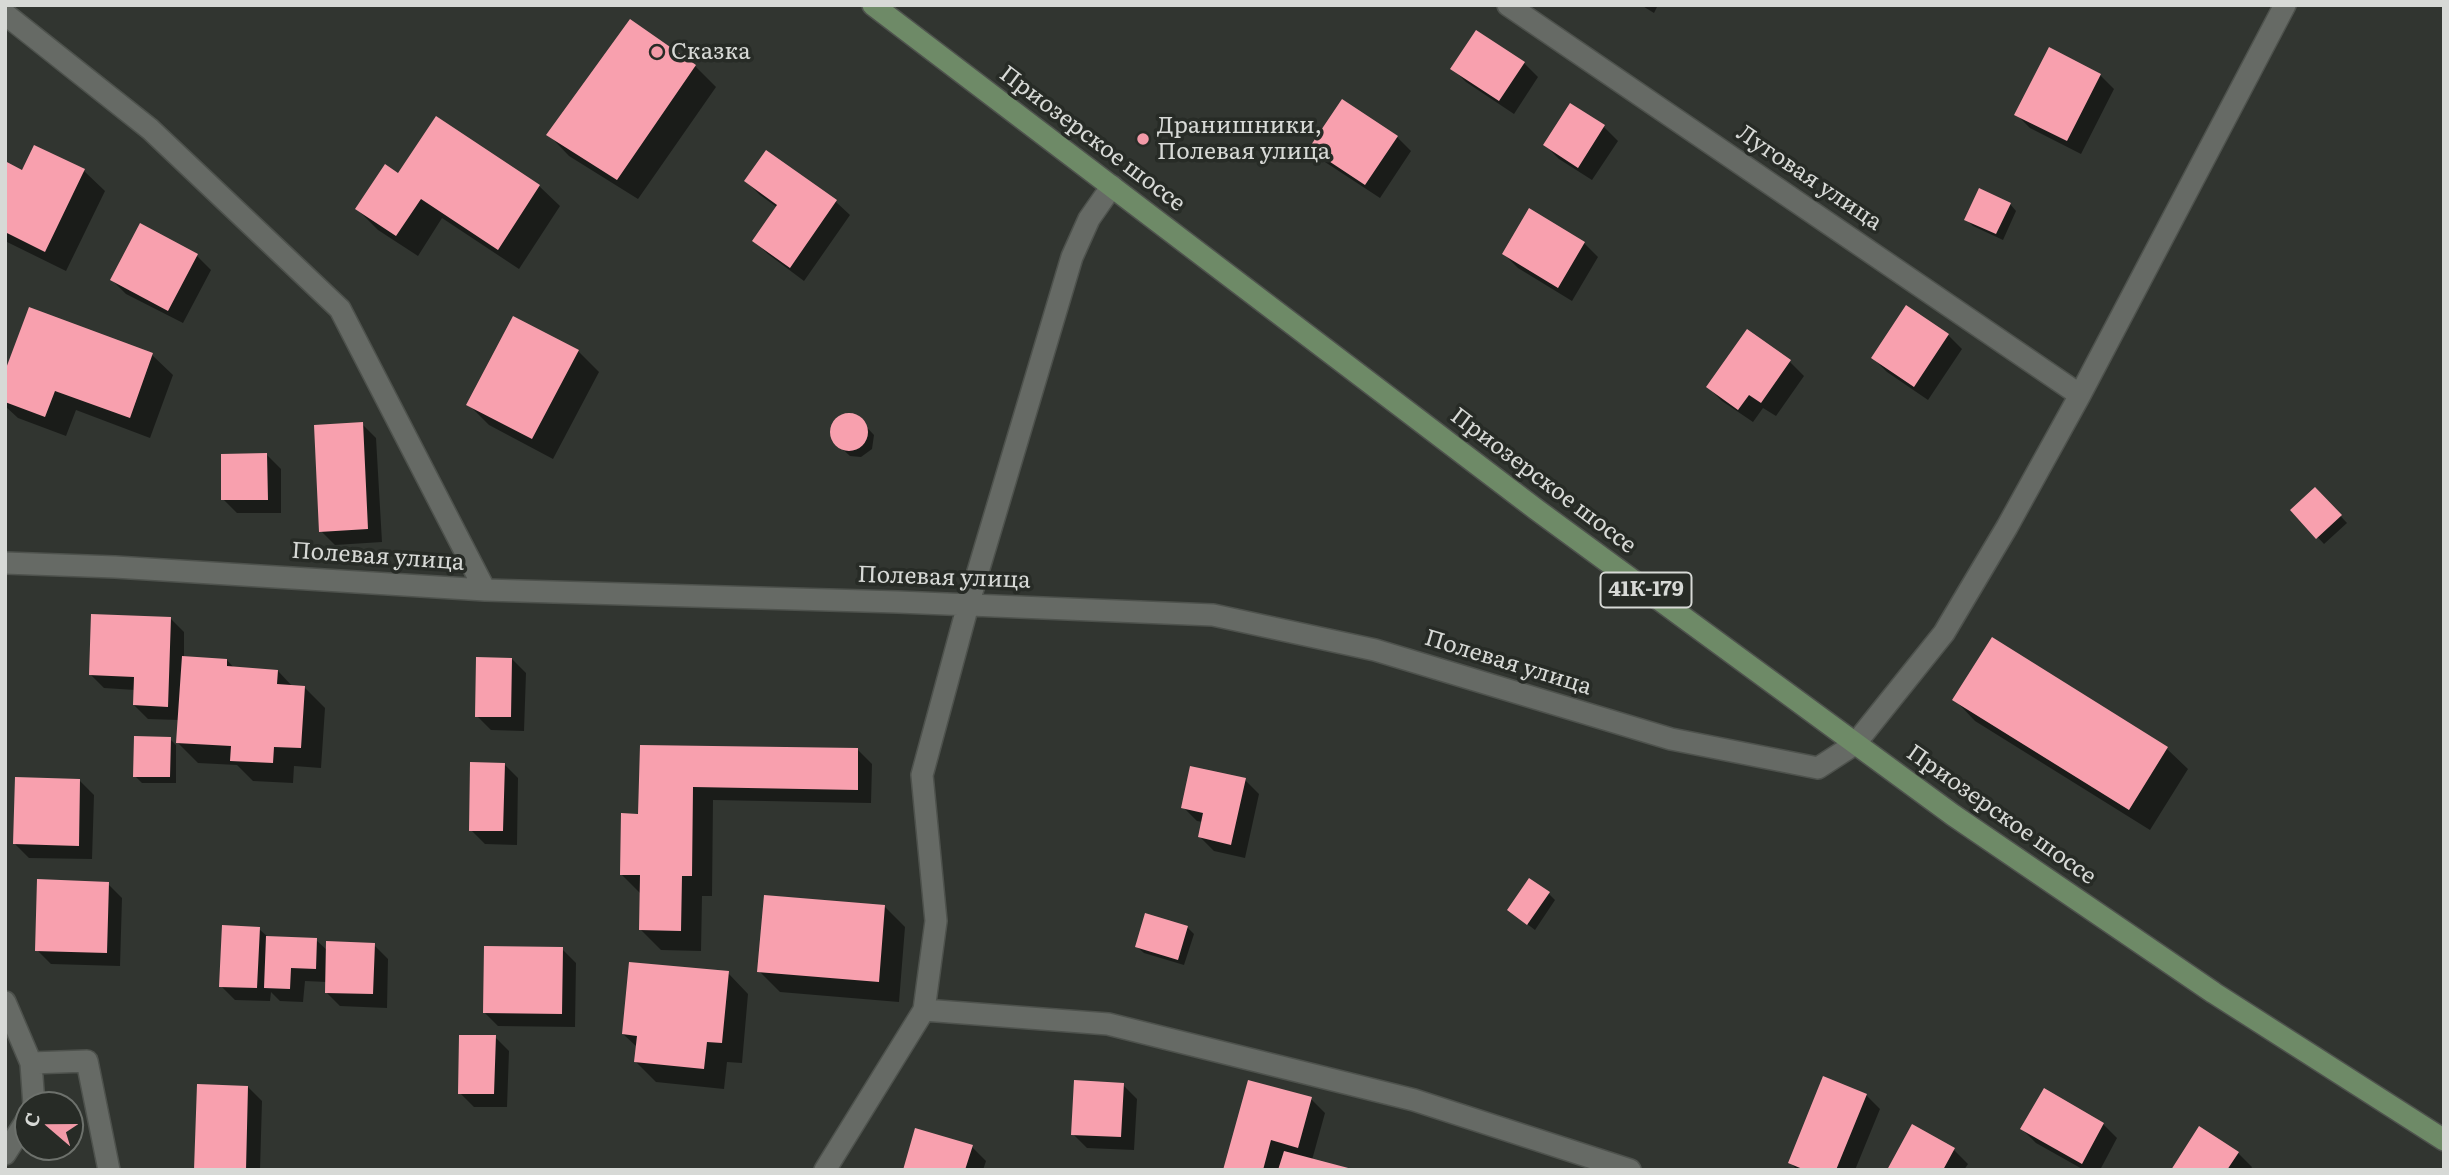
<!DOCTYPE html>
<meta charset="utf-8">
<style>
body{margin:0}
#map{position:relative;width:2449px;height:1175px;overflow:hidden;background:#313530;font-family:Literata,serif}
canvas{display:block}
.frame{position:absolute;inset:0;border:7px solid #d7d9d6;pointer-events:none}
.north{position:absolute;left:14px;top:1091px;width:70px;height:70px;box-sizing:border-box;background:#272b26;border:2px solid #6d716c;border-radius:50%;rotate:290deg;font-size:19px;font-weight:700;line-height:28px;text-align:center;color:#d7d9d6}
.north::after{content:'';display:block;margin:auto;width:24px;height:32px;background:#f39aa8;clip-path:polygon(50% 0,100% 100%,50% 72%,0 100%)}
</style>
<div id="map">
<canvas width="2449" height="1175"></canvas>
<div class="frame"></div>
<div class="north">С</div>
</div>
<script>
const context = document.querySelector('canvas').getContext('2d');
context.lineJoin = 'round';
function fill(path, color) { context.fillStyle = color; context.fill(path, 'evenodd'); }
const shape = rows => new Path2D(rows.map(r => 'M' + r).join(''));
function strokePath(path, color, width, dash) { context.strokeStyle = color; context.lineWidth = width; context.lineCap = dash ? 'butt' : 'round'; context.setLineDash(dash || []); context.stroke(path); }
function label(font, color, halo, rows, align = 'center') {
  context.font = font + ' Literata,serif'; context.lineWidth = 7; context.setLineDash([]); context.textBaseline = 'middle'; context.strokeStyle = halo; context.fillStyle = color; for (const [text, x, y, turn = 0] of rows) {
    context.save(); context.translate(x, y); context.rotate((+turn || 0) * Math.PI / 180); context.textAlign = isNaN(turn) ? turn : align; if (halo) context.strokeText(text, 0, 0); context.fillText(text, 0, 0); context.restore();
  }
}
const shadow = shape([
 [1641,5,1658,5,1654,13],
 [631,21,695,66,716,87,638,199,569,156,549,135],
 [1524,63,1538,77,1514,114,1466,82,1452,68],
 [2100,75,2114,89,2081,154,2030,128,2016,114],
 [1571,105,1604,127,1618,141,1592,180,1559,159,1545,145],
 [1397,137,1411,151,1380,198,1325,162,1311,148],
 [35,147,84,171,105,191,66,271,5,241,5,163,23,172],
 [399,175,539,186,560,206,519,269,442,218,418,256,378,230,357,209],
 [746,181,836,202,850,215,804,281,768,254,754,241,778,208,760,195],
 [2010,204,2016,211,2003,240,1973,226,1966,219],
 [1584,243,1598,257,1572,301,1518,268,1504,254],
 [197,256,211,270,183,323,126,294,112,280],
 [1907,308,1948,335,1962,349,1928,400,1887,372,1873,358],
 [30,309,152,355,173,375,150,438,76,410,66,436,18,418,5,406,5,376],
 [578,351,599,372,553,459,489,425,469,405],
 [1790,362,1804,376,1776,416,1763,408,1753,422,1722,401,1708,387],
 [842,416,856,416,874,435,872,449,861,457,850,456,834,441,832,427],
 [362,424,376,438,382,542,335,545,321,531],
 [267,455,281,469,281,513,237,513,223,499],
 [2315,489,2347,523,2324,544,2292,510],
 [170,618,184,632,184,658,227,660,235,669,278,671,293,687,304,687,325,708,321,768,294,766,293,783,253,781,237,765,198,763,177,742,179,720,148,719,134,705,135,690,104,688,90,674],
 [1992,640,2167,749,2188,769,2150,830,1975,721,1955,700],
 [512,659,526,673,524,731,491,730,477,716],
 [170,739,176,745,176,783,142,783,135,776],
 [642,747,858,750,872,764,871,803,713,800,712,896,702,896,701,951,661,950,641,930,641,894,621,874,640,815],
 [504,764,518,778,517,845,485,844,471,830],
 [1245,780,1259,794,1245,858,1214,851,1200,837,1203,822,1197,821,1183,807],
 [80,781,94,795,92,859,29,858,15,844],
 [108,884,122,898,120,966,51,964,37,950],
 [1549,894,1555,900,1535,930,1509,910],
 [884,906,905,927,899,1002,780,992,759,971],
 [1187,927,1194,934,1184,965,1144,953,1137,947],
 [259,929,268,937,316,940,328,951,374,945,388,959,387,1008,340,1006,326,992,327,982,305,981,303,1002,280,1001,271,992,270,1001,235,1000,221,986],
 [562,949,576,963,575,1027,498,1026,484,1012],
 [728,973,748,994,742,1063,727,1062,724,1089,656,1082,636,1062,637,1047,623,1034],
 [495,1037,509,1051,507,1107,474,1107,460,1093],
 [1123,1085,1137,1099,1134,1150,1087,1148,1073,1134],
 [248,1087,262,1101,260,1170,196,1170],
 [1866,1095,1880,1109,1855,1170,1797,1170,1790,1162],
 [1311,1099,1325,1113,1312,1160,1347,1170,1225,1170],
 [2103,1124,2117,1138,2100,1170,2084,1170,2036,1143,2022,1129],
 [972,1147,986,1161,983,1170,905,1170],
 [1954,1150,1968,1164,1964,1170,1890,1170],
 [2238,1153,2252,1167,2250,1170,2173,1170]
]);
const building = shape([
 [630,19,696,65,617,180,546,135],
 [1476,30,1525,62,1499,101,1450,69],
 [2049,47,2101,74,2067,141,2014,115],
 [1342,99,1398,136,1365,185,1309,148],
 [1570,103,1605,125,1578,168,1543,145],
 [436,116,540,185,498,250,421,199,396,236,355,209,385,164,398,173],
 [34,145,85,169,45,252,5,232,5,161,22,170],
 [766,150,837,200,790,268,752,241,777,205,744,181],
 [1979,188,2011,203,1996,234,1964,220],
 [1529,208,1585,242,1558,288,1502,254],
 [140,223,198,254,168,311,110,280],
 [1906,305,1949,334,1914,387,1871,358],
 [29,307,153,353,130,418,55,391,45,417,5,402,5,371],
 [513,316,579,350,532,439,466,405],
 [1747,329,1791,360,1761,403,1749,395,1738,410,1706,387],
 '830 432a19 19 0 1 1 38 0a19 19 0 1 1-38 0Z',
 [363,422,368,529,319,532,314,425],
 [267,453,268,500,221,500,221,454],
 [2315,487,2342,515,2316,539,2290,510],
 [91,614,171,617,168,707,133,705,134,677,89,675],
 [1992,637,2168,747,2129,810,1952,700],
 [182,656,227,659,227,666,278,670,277,684,305,686,301,748,274,747,273,763,230,761,231,746,176,743],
 [476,657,512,658,511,717,475,717],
 [134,736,171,737,170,777,133,777],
 [640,745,858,748,858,790,693,787,692,876,682,876,681,931,639,930,640,875,620,875,621,813,638,814],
 [470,762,505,763,503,831,469,831],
 [1190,766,1246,778,1231,845,1198,837,1203,813,1181,808],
 [15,777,80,779,79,846,13,844],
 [1529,878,1550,892,1527,925,1507,910],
 [37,879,109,882,107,953,35,951],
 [764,895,885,905,879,982,757,972],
 [1145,913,1188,926,1178,960,1135,947],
 [222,925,260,927,257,988,219,987],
 [266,936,317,938,316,969,291,968,290,989,264,988],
 [326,941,375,943,373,994,325,993],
 [484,946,563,947,562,1014,483,1013],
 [629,962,729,971,722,1043,707,1042,704,1069,634,1062,637,1036,622,1034],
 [459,1035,496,1035,494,1094,458,1094],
 [1823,1076,1867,1094,1836,1170,1805,1170,1788,1163],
 [1074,1080,1124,1083,1121,1137,1071,1135],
 [1248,1080,1312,1097,1298,1148,1271,1140,1263,1170,1223,1170],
 [197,1084,248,1086,246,1170,194,1170],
 [2044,1088,2104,1123,2082,1164,2020,1129],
 [1912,1124,1955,1148,1943,1170,1887,1170],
 [2199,1126,2239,1152,2227,1170,2171,1170],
 [915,1128,973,1145,965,1170,903,1170],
 [1284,1151,1352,1169,1352,1170,1278,1170]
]);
const minor = shape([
 [1508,5,2080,395],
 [5,14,150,129,340,309,485,590],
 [5,563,115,567,485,590,898,602,1213,615,1375,650,1671,739,1818,768,1855,744,1944,633,2007,527,2080,395,2285,5],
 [5,1002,31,1063,34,1105],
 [924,1010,1108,1024,1414,1100,1630,1170],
 [31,1063,87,1061,109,1170],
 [5,1154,28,1118],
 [825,1170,924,1010,936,921,922,775,968,605,1072,257,1089,219,1112,186]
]);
const major = shape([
 [873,5,1537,510,1953,815,2214,993,2444,1140]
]);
const markers = [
 [657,52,7,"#f39aa8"],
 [1143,139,7,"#f39aa8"]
];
const shields = [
 [1646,590,91]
];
const shieldNames = [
 ["41К-179",1646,590]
];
const poiNames = [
 ["Сказка",671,52],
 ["Дранишники,",1157,126],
 ["Полевая улица",1157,152]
];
const streetNames = [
 ["Приозерское шоссе",1092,139,37],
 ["Луговая улица",1809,178,34],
 ["Приозерское шоссе",1543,481,37],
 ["Полевая улица",378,557,4],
 ["Полевая улица",944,578,2],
 ["Полевая улица",1508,663,17],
 ["Приозерское шоссе",2001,815,35]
];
fill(shadow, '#0007');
fill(building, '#f8a0ae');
strokePath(minor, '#4e524d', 24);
strokePath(major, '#4e524d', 24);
strokePath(minor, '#666a65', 21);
strokePath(major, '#6e8a67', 21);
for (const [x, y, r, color] of markers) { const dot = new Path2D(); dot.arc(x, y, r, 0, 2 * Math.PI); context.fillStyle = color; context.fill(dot); strokePath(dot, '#272b26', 2.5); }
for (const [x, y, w] of shields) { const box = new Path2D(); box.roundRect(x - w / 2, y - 17.5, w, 35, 5); context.fillStyle = '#272b26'; context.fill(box); strokePath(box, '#d7d9d6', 2); }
label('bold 21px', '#d7d9d6', null, shieldNames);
label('23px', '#d7d9d6', '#272b26', poiNames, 'left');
label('23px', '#d7d9d6', '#272b26', streetNames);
</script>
